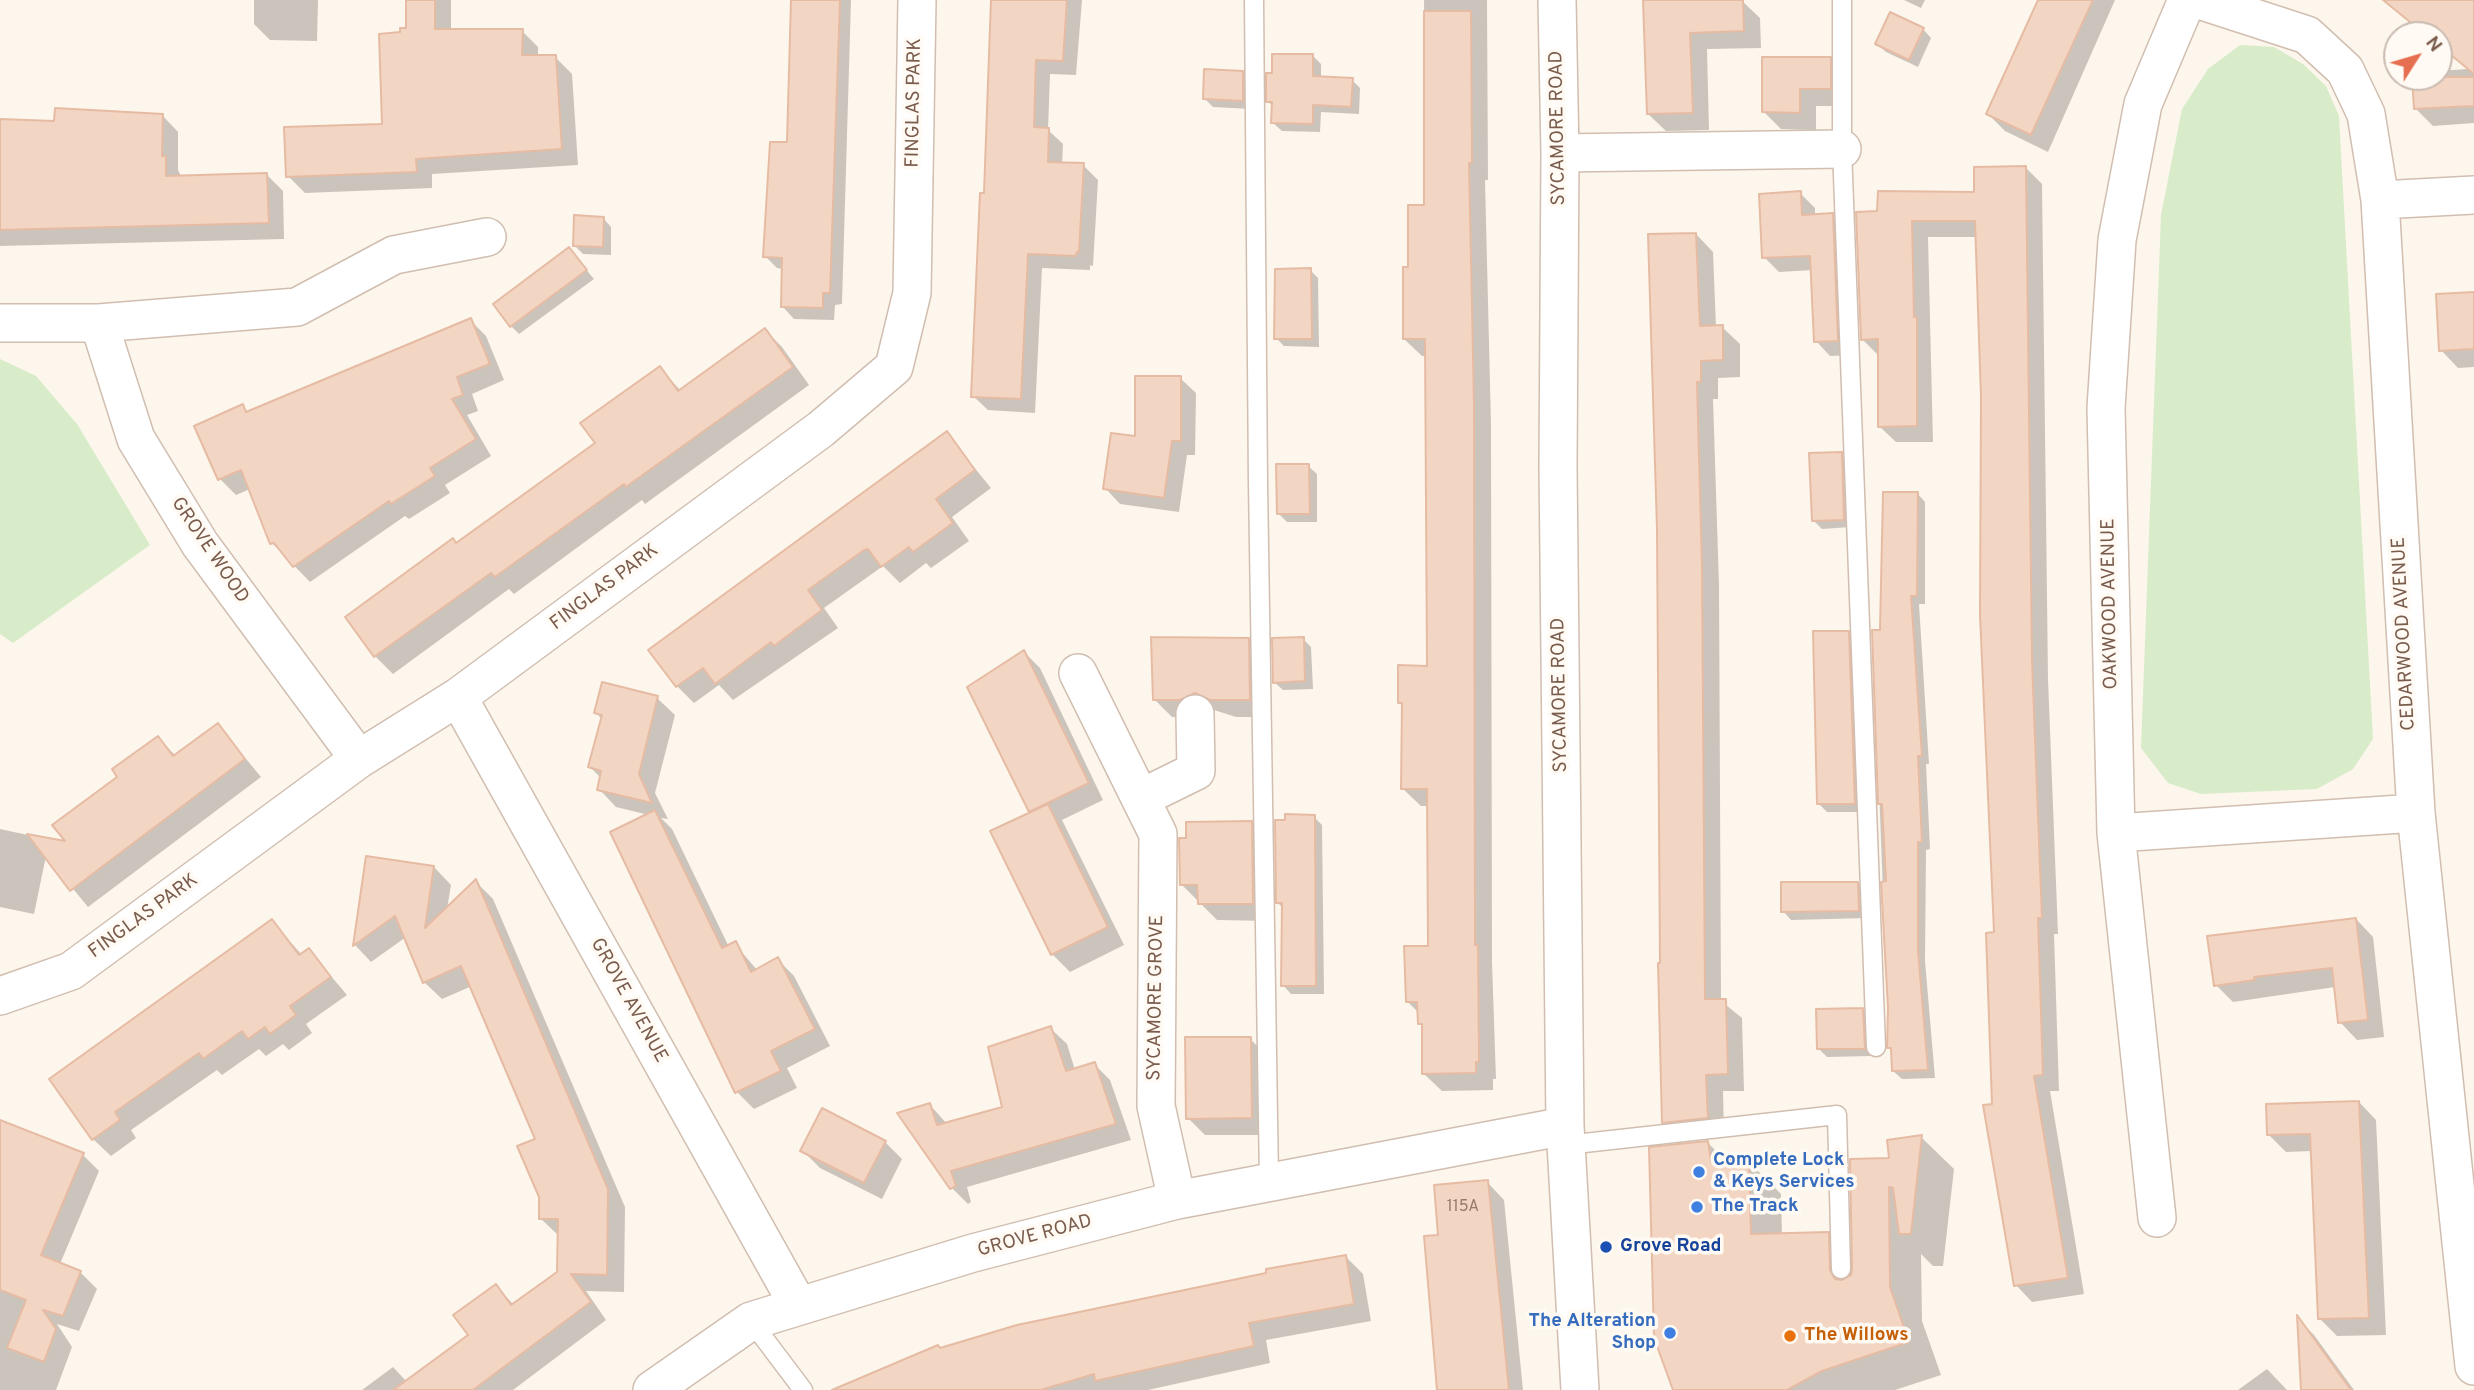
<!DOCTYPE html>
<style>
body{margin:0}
#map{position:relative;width:2474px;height:1390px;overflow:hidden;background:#fdf6ec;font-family:Overpass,sans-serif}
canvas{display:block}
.north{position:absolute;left:2383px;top:21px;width:70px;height:70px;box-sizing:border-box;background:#fffaf3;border:2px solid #cabbb1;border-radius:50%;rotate:53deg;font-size:19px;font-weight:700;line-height:28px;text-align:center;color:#7a5c4d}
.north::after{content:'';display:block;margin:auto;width:24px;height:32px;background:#e76f51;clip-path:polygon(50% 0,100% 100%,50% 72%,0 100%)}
</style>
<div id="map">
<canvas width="2474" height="1390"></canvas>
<div class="north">N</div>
</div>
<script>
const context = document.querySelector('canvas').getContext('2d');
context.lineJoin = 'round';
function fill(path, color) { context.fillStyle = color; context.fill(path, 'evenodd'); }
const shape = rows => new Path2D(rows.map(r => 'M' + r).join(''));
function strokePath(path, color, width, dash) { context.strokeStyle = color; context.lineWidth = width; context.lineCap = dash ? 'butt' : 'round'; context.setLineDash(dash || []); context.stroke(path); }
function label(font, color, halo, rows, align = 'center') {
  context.font = font + ' Overpass,sans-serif'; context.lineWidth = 7; context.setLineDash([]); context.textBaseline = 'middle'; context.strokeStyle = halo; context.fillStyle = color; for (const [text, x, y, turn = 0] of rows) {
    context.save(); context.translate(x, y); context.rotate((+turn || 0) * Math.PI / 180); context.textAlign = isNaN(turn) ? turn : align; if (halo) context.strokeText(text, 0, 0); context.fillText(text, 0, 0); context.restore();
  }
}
const green = shape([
 [2240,45,2274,47,2303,64,2326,86,2339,116,2373,739,2353,769,2317,789,2201,794,2168,783,2141,748,2161,215,2182,109,2208,69],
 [0,359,36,376,77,424,150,545,13,643,0,634]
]);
const shadow = shape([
 [254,0,318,0,317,41,270,40,254,24],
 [408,0,451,0,451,31,522,31,538,47,538,57,555,57,572,74,578,165,432,174,432,188,305,193,288,176,384,125,402,34,408,30],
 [793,0,851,0,842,304,835,305,834,320,794,319,782,306,783,269,777,268,765,256,789,144],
 [991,0,1082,0,1076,75,1050,74,1048,130,1063,144,1062,164,1083,165,1098,180,1093,266,1090,265,1090,270,1042,268,1035,413,988,410,973,396,986,195],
 [1424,0,1487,0,1488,180,1485,180,1491,424,1492,962,1496,1079,1493,1079,1493,1090,1442,1091,1424,1074,1424,1028,1420,1023,1419,1013,1408,1002,1429,948,1429,806,1421,806,1403,789,1404,707,1399,703,1429,667,1427,356,1422,356,1404,339,1410,269,1426,207],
 [1645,0,1741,0,1760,18,1761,48,1707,49,1709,130,1666,131,1648,114],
 [1904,0,1925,0,1921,8],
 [2038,0,2115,0,2048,152,2005,131,1988,114],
 [2384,0,2474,0,2474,123,2433,126,2416,109,2413,77,2439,77,2439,71,2467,69,2439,46,2439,35,2425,35],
 [1923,29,1931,38,1918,67,1886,52,1877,44],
 [1312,55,1321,64,1321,78,1352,80,1360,88,1359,114,1321,112,1320,132,1282,131,1273,123,1273,107,1268,101,1274,75],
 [1830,59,1847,77,1847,106,1816,106,1816,130,1781,129,1764,112],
 [1242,73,1251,81,1251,109,1213,107,1204,98],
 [162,115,178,132,178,170,182,178,267,175,283,191,284,239,0,246,0,121,56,123],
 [2025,167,2042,184,2048,679,2058,934,2054,934,2059,1091,2050,1091,2084,1294,2032,1302,2016,1285,1994,1105,1996,934,1977,237,1928,237,1933,442,1896,442,1879,426,1880,357,1862,339,1879,213,1976,194],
 [1800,193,1815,208,1815,216,1832,215,1847,230,1852,355,1830,356,1816,341,1813,270,1779,272,1764,257],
 [603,218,611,227,611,255,583,254,575,246],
 [1696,234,1713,252,1716,327,1722,327,1740,344,1740,377,1718,378,1718,399,1713,399,1719,585,1721,1001,1742,1018,1744,1091,1723,1091,1724,1135,1681,1140,1663,1122,1662,964],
 [569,249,594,279,519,334,511,326],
 [1310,270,1318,278,1319,347,1284,346,1276,338],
 [2474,294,2474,367,2458,368,2441,350],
 [470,320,486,336,504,380,472,394,478,411,467,415,491,456,445,485,450,493,409,519,405,516,310,582,272,543,250,489,236,495,220,479,242,406,249,413],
 [765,330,782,347,809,385,645,504,642,500,514,594,509,589,393,674,375,656,347,617,457,544,597,443,660,368,681,391],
 [1180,378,1196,393,1195,455,1187,455,1179,512,1120,504,1105,488],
 [947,434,991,488,952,517,969,541,931,568,926,563,900,583,883,566,824,608,838,628,733,700,719,685,694,703,677,686],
 [1841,454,1849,463,1851,527,1822,529,1813,520],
 [1308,466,1317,474,1317,522,1287,522,1279,514],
 [1917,493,1925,502,1925,604,1919,604,1929,764,1926,764,1930,849,1926,850,1925,961,1935,1078,1902,1079,1893,1071,1892,1051,1889,1047,1873,632,1882,632],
 [1848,632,1857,641,1863,812,1827,812,1819,804],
 [1248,639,1266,657,1267,717,1236,717,1214,710,1199,717,1172,717,1155,700],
 [1303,639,1311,647,1313,689,1283,690,1274,682],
 [1024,652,1040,668,1103,800,1062,820,1124,945,1070,972,1052,954,992,832,1032,813],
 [657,698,675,715,655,793,668,819,661,818,672,829,729,947,735,944,757,970,777,959,794,976,830,1046,787,1068,797,1088,754,1109,737,1092,649,815,616,807,599,789,601,778,590,767,602,719,596,713],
 [218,725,261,777,88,907,46,856,34,914,0,907,0,829,70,844,120,777,158,738,176,756],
 [1314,817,1322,825,1324,994,1291,994,1283,985,1283,908,1278,903],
 [1251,823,1269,840,1270,921,1217,920,1182,885],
 [368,858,434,867,451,885,447,909,476,882,493,899,625,1207,624,1292,586,1291,606,1320,513,1390,362,1390,393,1367,407,1382,471,1336,496,1286,514,1305,559,1273,558,1235,540,1218,537,1140,472,986,442,999,424,982,406,937,371,962,355,945],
 [1858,883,1866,892,1867,918,1791,920,1783,911],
 [2356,919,2373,937,2384,1037,2357,1040,2340,1022,2335,987,2233,1002,2216,985],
 [272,921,302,955,309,950,347,995,306,1024,312,1033,289,1050,283,1044,266,1056,259,1049,222,1075,217,1070,131,1130,136,1138,111,1156,93,1139,51,1080],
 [1862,1010,1871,1019,1872,1056,1827,1057,1819,1049],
 [1050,1028,1067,1044,1075,1070,1094,1064,1110,1080,1131,1140,967,1187,971,1202,968,1204,951,1187,930,1105,947,1124,1004,1108],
 [1250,1039,1268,1056,1269,1135,1205,1135,1188,1118],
 [2359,1102,2376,1120,2386,1335,2337,1336,2320,1319,2312,1151,2286,1152,2269,1135],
 [1921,1137,1954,1169,1943,1266,1933,1266,1921,1254,1922,1321,1941,1375,1895,1390,1675,1390,1708,1143,1727,1162,1748,1161,1781,1194,1782,1235,1828,1234,1854,1260,1891,1160],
 [0,1140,83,1155,99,1171,60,1264,80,1272,97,1289,79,1331,57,1324,72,1347,56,1390,0,1390],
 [885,1142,902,1159,882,1199,820,1168,802,1150],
 [1487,1182,1504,1200,1523,1390,1439,1390,1440,1237],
 [1345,1256,1363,1274,1371,1321,1266,1340,1270,1363,1148,1390,848,1390,941,1350],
 [2299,1320,2314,1335,2354,1390,2302,1390],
 [2267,1369,2287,1390,2238,1390]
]);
const building = shape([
 [406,0,435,0,435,29,523,29,522,55,556,55,562,149,416,159,417,172,286,177,284,127,382,124,379,34,400,32,400,28,406,28,406,0],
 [791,0,840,0,830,293,823,293,823,308,781,307,782,258,763,257,770,142,787,142,791,0],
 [991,0,1067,0,1063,61,1036,60,1034,127,1049,128,1048,162,1084,163,1079,252,1077,252,1076,256,1028,254,1021,399,971,397,980,193,984,193,991,0],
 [1643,0,1743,0,1744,31,1690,33,1693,113,1647,114,1643,0],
 [2038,0,2093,0,2031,135,1986,114,2038,0],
 [2383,0,2474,0,2474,74,2439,45,2439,35,2426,35,2383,0],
 [1424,11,1471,11,1472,163,1469,163,1474,405,1475,945,1478,945,1479,1062,1476,1062,1476,1073,1422,1074,1422,1024,1418,1024,1417,1002,1406,1002,1404,946,1428,946,1427,789,1401,789,1402,703,1398,703,1398,665,1427,666,1425,339,1403,339,1403,267,1408,267,1408,205,1424,205,1424,11],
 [1890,12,1924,28,1909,60,1875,44,1890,12],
 [1272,54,1313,54,1313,76,1353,78,1351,107,1313,105,1313,124,1271,123,1272,102,1266,102,1266,73,1272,73,1272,54],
 [1762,57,1831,57,1831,89,1800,89,1800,113,1762,112,1762,57],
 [1204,69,1243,71,1243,101,1203,99,1204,69],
 [2412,77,2474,77,2474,106,2414,109,2412,77],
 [55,108,163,114,162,156,166,156,166,176,267,173,269,223,0,230,0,119,54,121,55,108],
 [2026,166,2032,661,2042,918,2038,918,2043,1075,2034,1076,2068,1278,2014,1286,1983,1105,1992,1104,1986,933,1994,932,1980,615,1981,397,1975,221,1912,221,1914,317,1917,317,1917,426,1878,427,1878,339,1861,340,1856,212,1877,211,1878,191,1974,192,1974,167,2026,166],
 [1801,191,1802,215,1833,213,1838,341,1814,342,1810,256,1762,258,1759,194,1801,191],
 [574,215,604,217,603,247,573,246,574,215],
 [1696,233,1700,326,1723,325,1723,360,1701,361,1701,382,1697,382,1702,566,1705,999,1726,999,1728,1074,1706,1075,1708,1118,1662,1123,1658,963,1660,963,1657,529,1648,234,1696,233],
 [569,247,587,270,510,327,493,304,569,247],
 [1311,268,1312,339,1274,339,1275,269,1311,268],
 [2474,292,2474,349,2439,351,2436,294,2474,292],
 [471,318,490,364,457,377,463,395,452,399,476,439,430,468,435,476,391,504,389,501,293,567,274,543,270,544,241,470,218,480,194,426,243,404,246,412,471,318],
 [765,328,793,367,626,487,624,484,495,577,491,573,374,657,345,617,453,538,456,543,595,443,580,423,660,366,678,391,765,328],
 [1135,376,1181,376,1181,441,1172,441,1164,498,1103,489,1111,433,1135,436,1135,376],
 [947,431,975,470,936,499,953,523,913,552,909,547,881,567,868,549,864,550,808,590,822,610,774,646,771,642,715,684,703,668,676,687,648,650,947,431],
 [1842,452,1844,520,1812,521,1809,453,1842,452],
 [1276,464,1309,464,1310,514,1277,514,1276,464],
 [1883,492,1918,492,1917,596,1911,596,1922,756,1918,756,1922,842,1918,842,1918,951,1928,1070,1892,1071,1891,1048,1887,1048,1888,1008,1881,882,1886,881,1882,804,1878,804,1872,630,1880,630,1883,492],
 [1813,631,1849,631,1855,804,1817,804,1813,631],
 [1151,637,1249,638,1250,700,1210,700,1195,693,1180,700,1153,700,1151,637],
 [1304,637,1305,681,1273,683,1272,638,1304,637],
 [1024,650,1089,783,1029,812,967,687,1024,650],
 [602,682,658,696,639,774,652,803,597,790,601,771,588,767,602,715,594,713,602,682],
 [218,723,245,759,70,891,27,834,65,841,52,825,117,777,112,769,158,736,173,756,218,723],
 [1048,804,1108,927,1051,955,990,831,1048,804],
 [655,810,722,948,736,941,751,972,778,957,815,1029,771,1051,781,1071,735,1093,610,832,655,810],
 [1285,814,1315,815,1316,986,1281,986,1282,903,1276,903,1275,820,1285,820,1285,814],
 [1252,821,1253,904,1198,904,1197,885,1180,885,1179,838,1186,838,1186,822,1252,821],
 [366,856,434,866,425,928,476,879,608,1189,607,1275,571,1274,591,1302,473,1390,393,1390,468,1335,453,1315,496,1284,511,1305,557,1272,558,1219,539,1219,539,1197,517,1146,535,1139,461,966,423,983,395,916,353,946,366,856],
 [1781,882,1858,882,1859,911,1781,912,1781,882],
 [2356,918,2368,1020,2338,1023,2332,968,2254,977,2255,980,2214,986,2207,936,2356,918],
 [272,919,299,955,309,948,331,977,290,1006,296,1015,270,1034,265,1027,248,1039,242,1031,203,1059,199,1053,115,1112,120,1120,92,1140,49,1079,272,919],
 [1863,1008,1865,1049,1817,1049,1816,1009,1863,1008],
 [1051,1026,1066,1071,1095,1062,1116,1124,951,1171,956,1186,950,1189,897,1113,930,1103,937,1125,1002,1107,988,1047,1051,1026],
 [1185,1037,1251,1037,1252,1118,1186,1119,1185,1037],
 [2359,1101,2369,1318,2318,1319,2310,1134,2267,1135,2266,1104,2359,1101],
 [822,1108,886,1141,864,1183,800,1151,822,1108],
 [0,1120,84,1153,41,1255,81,1271,63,1316,43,1310,56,1329,44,1362,7,1348,26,1300,0,1290,0,1120],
 [1922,1135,1911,1234,1899,1234,1893,1188,1889,1187,1890,1287,1909,1342,1822,1371,1787,1390,1673,1390,1654,1338,1649,1147,1708,1141,1711,1161,1749,1159,1751,1234,1829,1232,1830,1270,1835,1279,1842,1280,1851,1275,1852,1269,1850,1159,1889,1158,1887,1140,1922,1135],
 [1488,1180,1509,1390,1437,1390,1424,1236,1438,1235,1434,1185,1488,1180],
 [1346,1255,1354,1304,1249,1323,1254,1346,1095,1381,1094,1374,1041,1390,832,1390,938,1345,940,1348,1017,1325,1266,1273,1266,1269,1346,1255],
 [2297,1315,2351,1390,2301,1390,2297,1315]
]);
const service = shape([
 [1254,0,1258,483,1269,1180],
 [1842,0,1842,149,1876,1047],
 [1566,1145,1837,1115,1841,1269],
 [751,1321,803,1390]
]);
const minor = shape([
 [1557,0,1560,153,1558,466,1565,1126,1580,1390],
 [2199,0,2307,35,2345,70,2366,114,2380,200,2416,813,2474,1366],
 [1560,153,1842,149],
 [2380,200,2474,195],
 [0,323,99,323,297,307,394,255,487,237],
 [99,323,136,439,200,544,359,759],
 [1078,673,1158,834,1156,1106,1177,1200],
 [458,697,798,1305],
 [1141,798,1196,771,1195,714],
 [2116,833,2416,813],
 [0,996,71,971,359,759,458,697,821,429,894,367,912,293,917,0],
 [2157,1218,2116,833,2106,408,2117,240,2143,104,2187,0],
 [652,1390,751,1321,973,1253,1177,1200,1565,1126]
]);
const markers = [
 [1699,1172,7,"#3f7fe0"],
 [1697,1207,7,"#3f7fe0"],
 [1606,1247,7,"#1a4fb4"],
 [1670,1333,7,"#3f7fe0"],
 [1790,1336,7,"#e8710a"]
];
const numberNames = [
 ["115A",1463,1208]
];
const streetNames = [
 ["FINGLAS PARK",915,103,-89],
 ["SYCAMORE ROAD",1559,128,-91],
 ["GROVE WOOD",209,551,56],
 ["FINGLAS PARK",605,588,-37],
 ["OAKWOOD AVENUE",2111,604,-91],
 ["CEDARWOOD AVENUE",2405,634,-93],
 ["SYCAMORE ROAD",1561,695,-91],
 ["FINGLAS PARK",144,917,-36],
 ["SYCAMORE GROVE",1157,998,-89],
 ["GROVE AVENUE",628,1001,61],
 ["GROVE ROAD",1035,1237,-15]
];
const shopNames = [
 ["Complete Lock",1713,1161],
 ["& Keys Services",1713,1183],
 ["The Track",1711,1207],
 ["The Alteration",1656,1322,"right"],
 ["Shop",1656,1344,"right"]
];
const transitNames = [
 ["Grove Road",1620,1247]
];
const foodNames = [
 ["The Willows",1804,1336]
];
fill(green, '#d8ecc9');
fill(shadow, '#0003');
fill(building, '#f3d5c3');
strokePath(building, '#e6bba3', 2);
strokePath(service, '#d1beb0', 21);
strokePath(minor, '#d1beb0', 40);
strokePath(service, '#fff', 18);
strokePath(minor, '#fff', 37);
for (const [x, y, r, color] of markers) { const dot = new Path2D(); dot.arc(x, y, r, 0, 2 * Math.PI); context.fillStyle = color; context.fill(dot); strokePath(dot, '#fffaf3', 2.5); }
label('16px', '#987a6a', null, numberNames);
label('19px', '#7a5c4d', '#fffaf3', streetNames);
label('bold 19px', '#366cbe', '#fffaf3', shopNames, 'left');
label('bold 19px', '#164399', '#fffaf3', transitNames, 'left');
label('bold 19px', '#c56008', '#fffaf3', foodNames, 'left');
</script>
